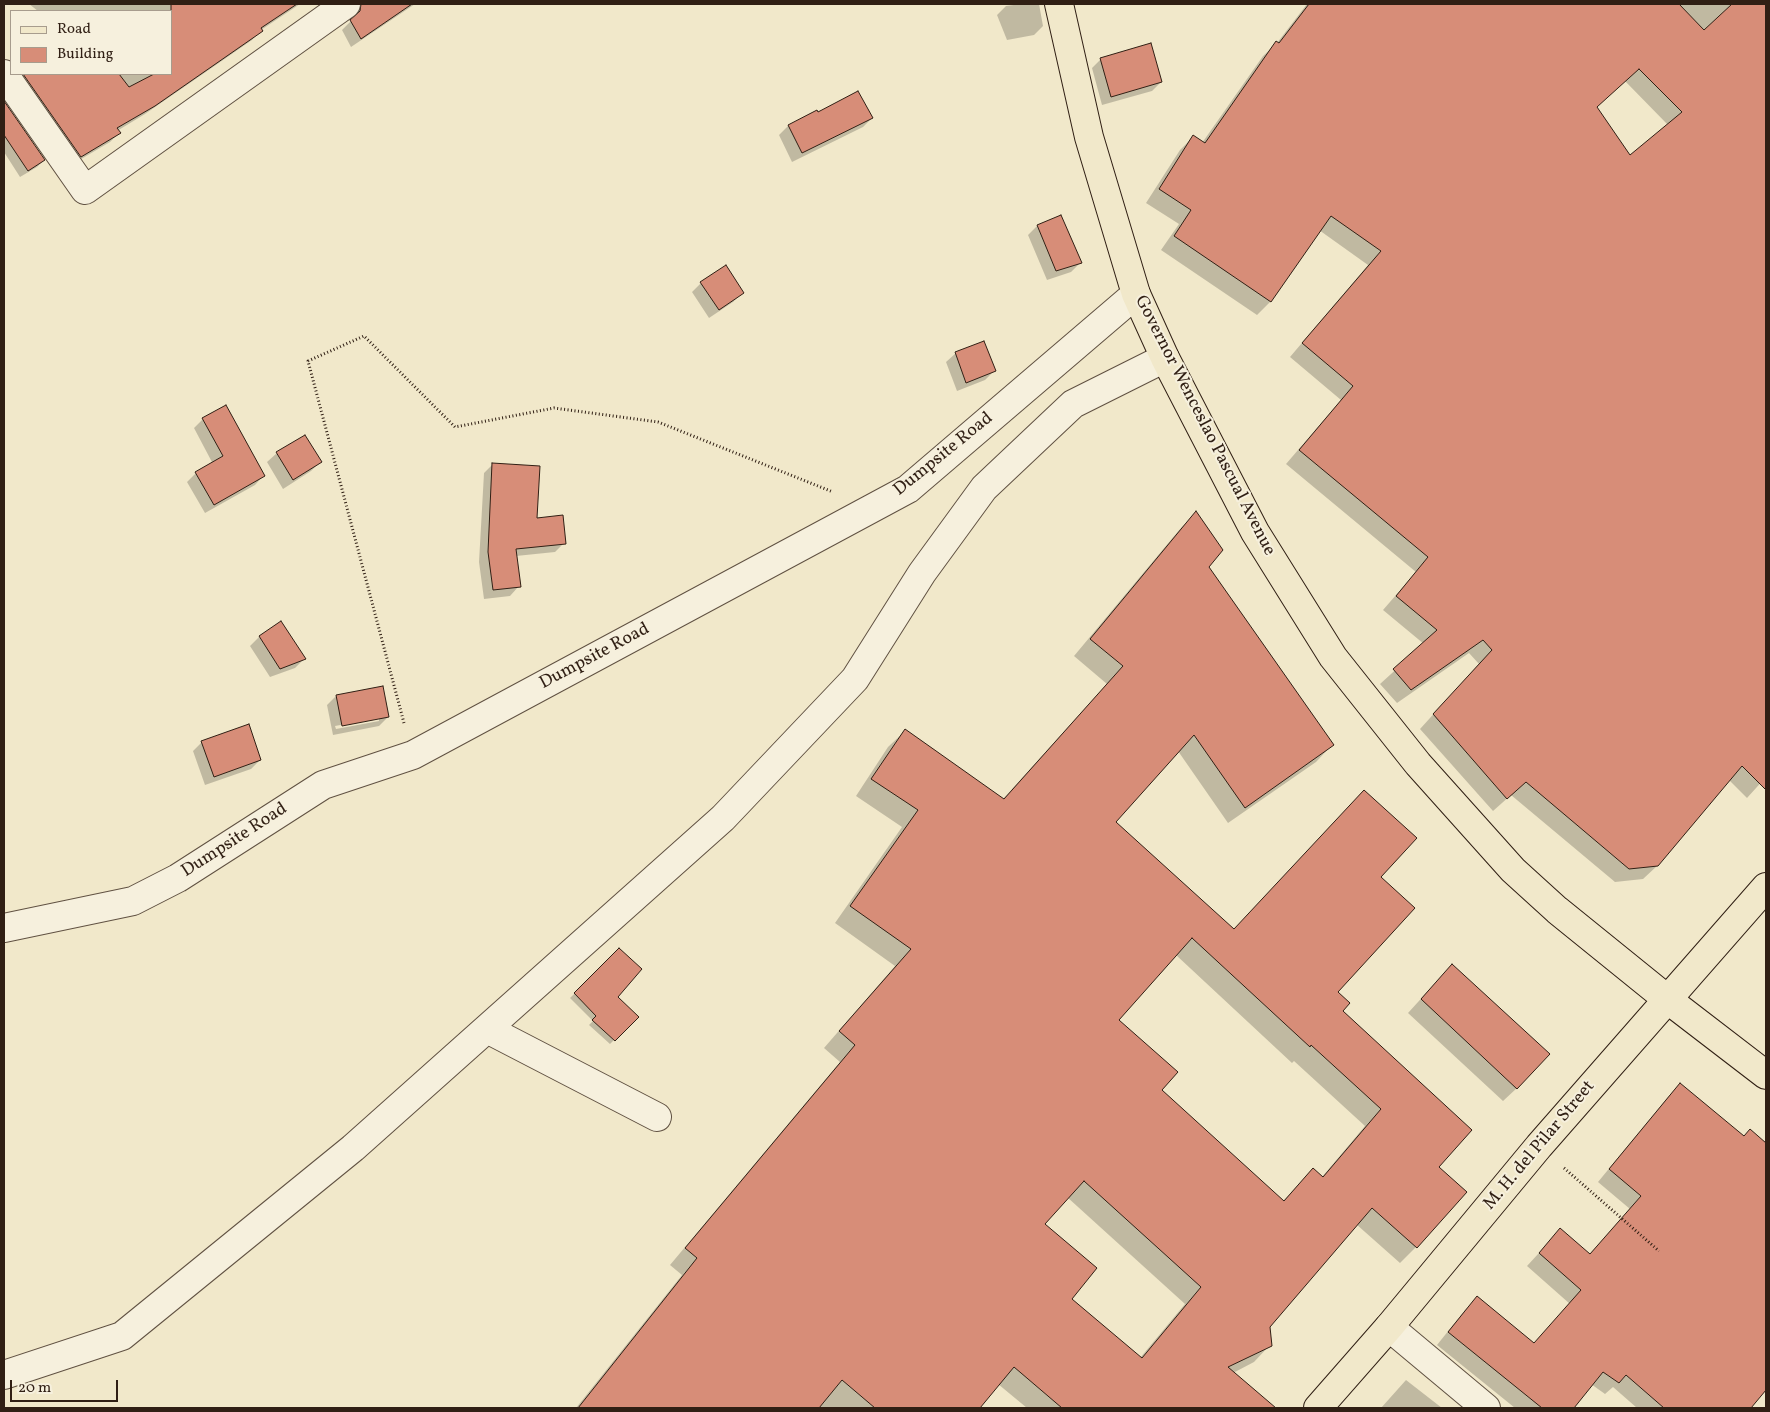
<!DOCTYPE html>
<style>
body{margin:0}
#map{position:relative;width:1770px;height:1412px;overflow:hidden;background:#f1e8ca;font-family:Vollkorn,serif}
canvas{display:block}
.frame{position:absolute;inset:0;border:5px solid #301f14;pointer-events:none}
.legend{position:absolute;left:10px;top:10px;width:162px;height:65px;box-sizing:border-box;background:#f6f0dd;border:1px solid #a79c8d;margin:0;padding:6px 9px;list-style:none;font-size:15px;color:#301f14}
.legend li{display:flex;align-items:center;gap:10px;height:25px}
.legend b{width:25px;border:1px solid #a79c8d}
.scale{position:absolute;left:10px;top:1380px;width:108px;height:22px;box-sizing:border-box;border:2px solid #301f14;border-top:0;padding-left:6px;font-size:15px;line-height:18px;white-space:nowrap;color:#301f14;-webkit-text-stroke:4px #f6f0dd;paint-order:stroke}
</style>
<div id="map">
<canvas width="1770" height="1412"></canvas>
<div class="frame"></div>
<ul class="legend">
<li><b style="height:6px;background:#f1e8ca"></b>Road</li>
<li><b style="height:14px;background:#d78d78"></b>Building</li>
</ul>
<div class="scale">20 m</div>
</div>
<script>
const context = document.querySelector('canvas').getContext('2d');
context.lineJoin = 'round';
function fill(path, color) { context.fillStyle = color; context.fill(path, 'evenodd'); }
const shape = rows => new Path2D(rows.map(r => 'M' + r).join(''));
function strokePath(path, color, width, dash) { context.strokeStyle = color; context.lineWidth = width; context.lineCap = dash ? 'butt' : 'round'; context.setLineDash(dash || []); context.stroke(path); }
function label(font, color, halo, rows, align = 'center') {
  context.font = font + ' Vollkorn,serif'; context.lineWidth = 4; context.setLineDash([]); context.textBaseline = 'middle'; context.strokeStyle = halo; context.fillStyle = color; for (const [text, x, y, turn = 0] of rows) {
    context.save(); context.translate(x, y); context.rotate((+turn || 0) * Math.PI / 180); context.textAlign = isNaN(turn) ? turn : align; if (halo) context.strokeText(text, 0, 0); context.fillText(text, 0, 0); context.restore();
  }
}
const shadow = shape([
 [29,4,300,4,261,30,252,40,145,114,117,131,119,133,110,142,71,165,11,74,171,74,171,11,38,11],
 [349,4,415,4,351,47,342,30,352,20,353,12],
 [1021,4,1039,4,1043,26,1034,35,1007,40,997,15,1006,6],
 [1307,4,1766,4,1766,777,1747,798,1729,780,1657,866,1643,879,1615,882,1511,795,1493,811,1420,729,1479,664,1469,653,1397,703,1380,684,1424,644,1383,610,1416,572,1286,464,1341,400,1290,357,1368,265,1319,230,1270,302,1257,315,1161,250,1179,224,1146,203,1180,150,1193,137,1202,143,1263,56,1277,43],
 [1625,81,1668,125,1630,156,1596,107],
 [1101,59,1161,82,1152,91,1102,105,1092,68],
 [4,103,44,160,37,167,20,177,4,152],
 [817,112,872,118,863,127,792,162,779,135,788,126],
 [1061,216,1080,263,1071,272,1047,280,1028,235,1037,226],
 [701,283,742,293,733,302,709,318,692,292],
 [956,353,994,371,985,380,957,391,946,362],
 [203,419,264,475,255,485,205,513,187,482,196,473,213,464,194,428],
 [305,436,320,462,311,471,283,489,267,462,277,453],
 [493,464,536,519,564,543,555,552,516,556,519,586,510,596,484,599,479,562,484,473],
 [1196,513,1207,567,1332,745,1316,762,1228,823,1178,751,1114,822,1234,930,1379,877,1336,992,1341,1011,1438,1167,1416,1247,1400,1263,1356,1224,1269,1326,1270,1345,1254,1362,1233,1373,1274,1408,1027,1408,998,1384,978,1408,576,1408,682,1275,670,1265,840,1062,824,1048,895,966,835,923,902,827,856,796,888,747,905,731,1003,799,1107,684,1074,656,1180,529],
 [1176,955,1292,1063,1294,1061,1365,1126,1322,1177,1313,1169,1283,1201,1161,1090,1117,1020],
 [1067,1197,1185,1304,1140,1358,1070,1299,1044,1225],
 [259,637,304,659,295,668,270,677,250,646],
 [336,696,388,717,379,726,333,735,327,705],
 [379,718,379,721,336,729,335,726],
 [202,742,260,760,251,769,205,785,193,751],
 [619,950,616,997,637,1017,610,1044,589,1025,593,1021,570,998],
 [1438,980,1517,1088,1503,1101,1408,1013],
 [1680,1084,1743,1137,1750,1131,1766,1145,1766,1389,1749,1408,1637,1408,1613,1387,1605,1394,1591,1384,1572,1408,1515,1408,1437,1345,1465,1310,1477,1298,1534,1344,1570,1304,1527,1266,1560,1230,1589,1255,1630,1209,1598,1182,1668,1097],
 [1406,1380,1442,1408,1381,1408]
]);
const building = shape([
 [171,4,297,4,261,28,263,31,155,106,117,128,121,133,81,157,23,74,119,74,129,87,154,74,171,74,171,4],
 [361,4,412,4,361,39,350,20,360,11,361,4],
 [1309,4,1679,4,1704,30,1732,4,1766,4,1766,790,1742,766,1658,866,1629,869,1526,782,1507,799,1433,714,1492,650,1483,640,1411,690,1393,669,1437,630,1396,596,1428,557,1299,450,1353,386,1302,343,1381,251,1331,216,1271,302,1174,236,1191,210,1159,189,1193,135,1205,143,1276,41,1279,43,1309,4],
 [1639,69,1682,112,1630,155,1597,107,1639,69],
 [1151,43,1162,82,1111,97,1100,58,1151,43],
 [858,91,873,118,802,153,788,125,817,110,818,112,858,91],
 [4,101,45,160,28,171,4,135,4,101],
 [1061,215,1082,263,1056,271,1037,225,1061,215],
 [726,265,744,293,719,310,700,282,726,265],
 [984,341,996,371,966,383,955,352,984,341],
 [226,405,265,476,214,505,195,472,223,456,202,418,226,405],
 [305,435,322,462,293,480,276,452,305,435],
 [492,463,540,466,537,518,563,515,566,544,516,549,521,587,493,590,488,552,492,463],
 [1196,511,1223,550,1209,567,1334,745,1245,808,1194,735,1116,822,1234,929,1364,790,1417,838,1381,877,1415,908,1338,992,1350,1003,1343,1011,1472,1130,1439,1167,1467,1192,1417,1248,1372,1208,1270,1327,1272,1346,1228,1367,1276,1408,1062,1408,1014,1367,980,1408,875,1408,842,1380,819,1408,578,1408,697,1258,685,1248,855,1045,839,1031,911,949,850,906,918,810,871,779,905,729,1004,799,1123,666,1090,639,1196,511],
 [1192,938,1310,1047,1311,1045,1381,1109,1323,1177,1313,1168,1284,1201,1162,1090,1178,1072,1119,1020,1192,938],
 [1084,1181,1201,1287,1142,1358,1072,1299,1097,1268,1045,1224,1084,1181],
 [281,621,306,659,280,669,259,636,281,621],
 [383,686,389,717,342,726,336,695,383,686],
 [249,724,261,760,214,777,201,741,249,724],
 [619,948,642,969,618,997,639,1017,615,1041,592,1020,596,1016,574,993,619,948],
 [1452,964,1550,1054,1517,1089,1421,999,1452,964],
 [1680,1083,1744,1136,1750,1129,1766,1143,1766,1390,1751,1408,1664,1408,1626,1375,1619,1383,1603,1372,1574,1408,1542,1408,1448,1332,1477,1296,1534,1343,1581,1290,1539,1253,1560,1228,1590,1254,1641,1196,1609,1169,1680,1083]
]);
const path = shape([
 [404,723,308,361,364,336,455,427,554,408,658,422,833,492],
 [1564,1168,1659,1251]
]);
const minor = shape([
 [4,74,85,190,346,4],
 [4,928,133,901,178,878,323,785,413,755,908,489,1136,294],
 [487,1029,657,1117],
 [1389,1327,1486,1408],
 [4,1375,122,1336,353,1148,723,818,855,679,922,573,984,488,1073,404,1165,358]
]);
const major = shape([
 [1059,4,1089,137,1136,294,1165,358,1255,532,1333,657,1418,764,1513,870,1557,910,1667,999,1766,1075],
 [1318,1408,1389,1327,1539,1146,1766,887]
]);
const streetNames = [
 ["Governor Wenceslao Pascual Avenue",1204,426,63],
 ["Dumpsite Road",944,455,-39],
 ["Dumpsite Road",595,657,-28],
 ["Dumpsite Road",235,841,-33],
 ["M. H. del Pilar Street",1540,1146,-50]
];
fill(shadow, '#0003');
fill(building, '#d78d78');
strokePath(building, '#301f14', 1);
strokePath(minor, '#605142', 30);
strokePath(major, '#301f14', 30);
strokePath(path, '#301f14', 3, [1, 2.5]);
strokePath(minor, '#f6f0dd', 28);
strokePath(major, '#f1e8ca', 28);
label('18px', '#301f14', '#f6f0dd', streetNames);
</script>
